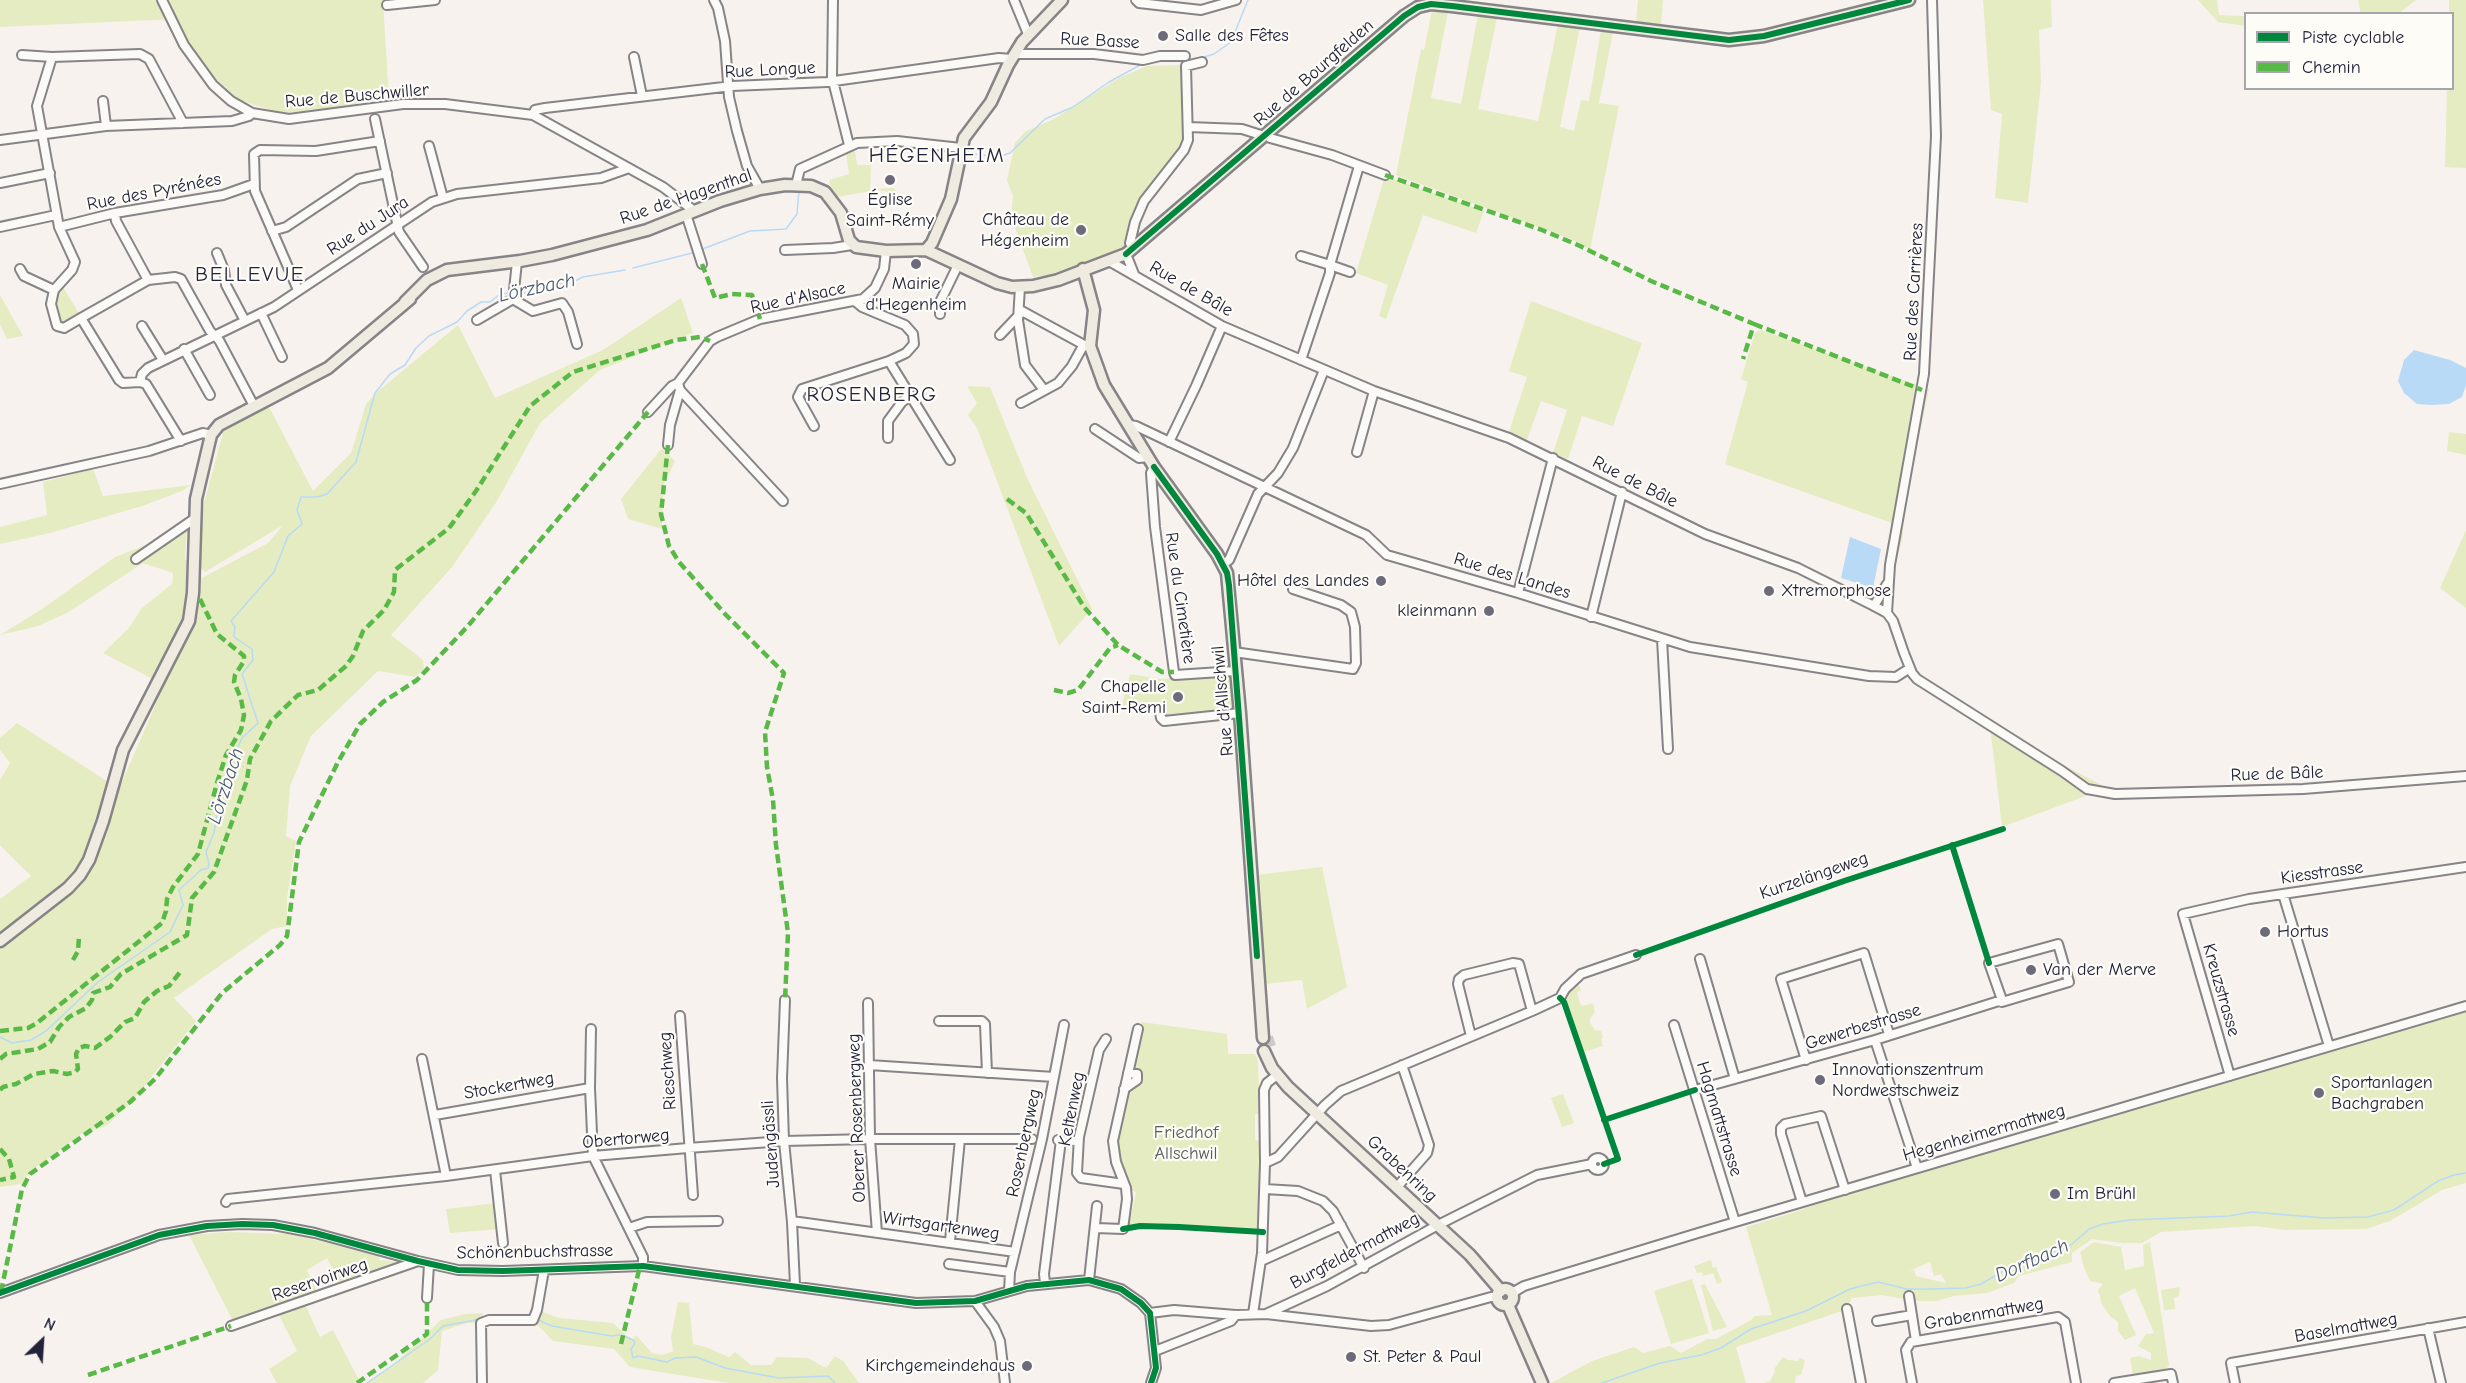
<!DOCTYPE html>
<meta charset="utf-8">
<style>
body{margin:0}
#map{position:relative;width:2466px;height:1383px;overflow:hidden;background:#f8f2ee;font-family:"Comic Neue",sans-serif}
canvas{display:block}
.legend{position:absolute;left:2244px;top:12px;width:210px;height:78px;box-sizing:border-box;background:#fdfcf7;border:2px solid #a5a5ac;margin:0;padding:8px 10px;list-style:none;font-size:18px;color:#22223b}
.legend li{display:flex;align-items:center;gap:12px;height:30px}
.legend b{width:30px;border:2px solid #a5a5ac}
.north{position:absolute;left:12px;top:1311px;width:60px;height:60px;-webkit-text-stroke:4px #fdfcf7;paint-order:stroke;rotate:25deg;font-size:16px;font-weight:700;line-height:24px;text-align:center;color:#22223b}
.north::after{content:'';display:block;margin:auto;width:21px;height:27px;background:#22223b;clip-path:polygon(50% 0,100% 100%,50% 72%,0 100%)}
</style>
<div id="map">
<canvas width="2466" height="1383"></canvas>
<ul class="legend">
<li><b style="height:8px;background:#00873e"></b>Piste cyclable</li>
<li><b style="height:8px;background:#58b947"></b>Chemin</li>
</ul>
<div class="north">N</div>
</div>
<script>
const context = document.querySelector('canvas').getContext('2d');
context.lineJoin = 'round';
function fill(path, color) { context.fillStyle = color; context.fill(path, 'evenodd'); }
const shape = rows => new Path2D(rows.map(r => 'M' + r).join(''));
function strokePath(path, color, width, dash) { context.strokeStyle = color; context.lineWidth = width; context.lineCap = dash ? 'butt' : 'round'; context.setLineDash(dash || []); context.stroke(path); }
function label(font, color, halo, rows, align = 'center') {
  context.font = font + ' "Comic Neue",sans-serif'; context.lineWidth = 4.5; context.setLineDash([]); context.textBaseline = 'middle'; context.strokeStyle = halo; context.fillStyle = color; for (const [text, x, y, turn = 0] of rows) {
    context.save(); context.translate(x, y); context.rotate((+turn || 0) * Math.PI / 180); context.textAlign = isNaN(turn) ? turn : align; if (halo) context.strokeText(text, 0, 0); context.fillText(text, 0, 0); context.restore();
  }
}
const green = shape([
 [0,0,395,0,383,2,389,97,331,110,280,113,239,100,202,66,176,19,0,27],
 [1638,0,1663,0,1661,25,1636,23],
 [1983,0,2051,0,2052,27,2039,30,2041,83,2028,203,1995,198,2002,114,1991,110],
 [2198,0,2217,0,2219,15,2245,16,2245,26,2218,22],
 [2358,0,2416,0,2399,13,2361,14],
 [2449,0,2466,0,2466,168,2445,167,2447,89,2452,88,2452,14,2449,13],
 [1432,10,1448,12,1431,98,1461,104,1478,15,1497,18,1478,109,1538,121,1558,24,1580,27,1560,127,1574,131,1581,100,1589,101,1601,30,1613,32,1599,103,1619,106,1590,250,1571,239,1396,175,1421,49,1424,50],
 [1182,65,1185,145,1136,214,1126,246,1117,253,1047,275,1033,277,1011,217,1013,196,1007,180,1015,143,1026,131,1052,120,1119,78,1147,66],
 [855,151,857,165,871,165,870,189,894,188,898,193,877,190,837,197,831,187,829,180,849,174,846,153],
 [1385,176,1484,211,1476,233,1423,215,1386,319,1379,316,1388,285,1356,273],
 [61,284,80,315,68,324,58,324,53,313,56,290],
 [0,295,23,336,7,339,0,324],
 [681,298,693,333,600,370,540,423,497,501,452,567,391,635,423,660,424,669,415,677,378,671,311,736,290,786,286,836,296,841,287,898,287,926,272,929,174,998,196,1021,130,1104,106,1126,81,1134,32,1170,21,1184,0,1187,0,899,31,876,0,845,0,780,10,763,0,750,0,738,17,723,119,789,164,685,103,653,128,629,142,608,172,584,173,573,143,563,67,613,38,626,0,635,42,609,115,557,187,529,185,559,200,579,268,543,283,525,205,572,200,567,199,522,224,429,227,425,268,405,313,491,351,453,366,404,377,392,458,325,495,398,603,350],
 [1531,301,1642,343,1613,426,1582,416,1568,459,1553,453,1567,410,1541,401,1527,440,1509,432,1527,377,1509,371],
 [1761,330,1929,389,1902,518,1903,537,1898,554,1886,568,1885,556,1892,523,1725,464,1748,382,1741,379,1755,333],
 [967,386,990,387,1028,480,1092,609,1059,646,977,428,968,415,977,403],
 [2449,432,2466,434,2466,455,2447,451],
 [662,448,675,461,663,486,662,529,628,519,621,499],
 [93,469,103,496,191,485,182,491,142,506,50,533,0,544,0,527,47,515,43,482],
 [2466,530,2466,608,2440,588],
 [1130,674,1160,679,1232,674,1234,710,1163,718,1161,712,1122,705],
 [1990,726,2107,788,2002,827],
 [1322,867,1347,987,1307,1009,1302,980,1265,984,1257,875],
 [1578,981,1581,991,1577,992,1581,1006,1593,1003,1595,1012,1590,1019,1590,1023,1595,1030,1601,1031,1603,1038,1601,1039,1603,1046,1584,1052,1564,998],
 [2466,1006,2466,1183,2442,1190,2390,1221,2366,1229,2284,1230,2255,1226,2161,1232,2142,1243,2122,1243,2092,1239,2072,1253,2072,1262,2019,1276,2014,1283,1987,1293,1954,1296,1936,1301,1915,1301,1882,1295,1852,1298,1847,1309,1842,1311,1736,1347,1746,1383,1551,1383,1592,1361,1634,1347,1643,1353,1670,1346,1681,1353,1707,1339,1716,1339,1751,1320,1754,1316,1772,1315,1746,1227,1795,1212,1917,1168],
 [1930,1262,1934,1276,1941,1274,1946,1283,1916,1276,1914,1270,1909,1271],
 [1142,1022,1227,1034,1228,1054,1255,1054,1258,1061,1260,1114,1255,1114,1255,1140,1261,1141,1257,1230,1129,1225,1136,1192,1128,1189,1120,1167,1115,1143,1125,1096,1138,1073,1133,1069],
 [1563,1094,1574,1123,1562,1127,1551,1098],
 [496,1203,500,1229,450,1233,446,1209],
 [229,1232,287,1234,380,1254,379,1260,408,1262,342,1289,327,1258,307,1270,319,1296,304,1302,320,1337,333,1330,359,1380,355,1383,277,1383,269,1369,297,1351,277,1311,235,1325,189,1235],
 [2094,1242,2121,1247,2125,1270,2144,1266,2143,1245,2150,1242,2169,1365,2166,1369,2133,1375,2130,1358,2139,1356,2151,1360,2151,1353,2138,1346,2146,1334,2154,1333,2135,1288,2119,1296,2136,1335,2125,1340,2118,1331,2118,1322,2110,1316,2102,1305,2098,1290,2103,1284,2090,1281,2084,1268,2080,1252],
 [1711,1260,1713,1268,1716,1267,1722,1282,1717,1284,1713,1273,1703,1276,1702,1272,1697,1273,1694,1266],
 [1692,1279,1709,1333,1671,1344,1654,1291],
 [1705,1284,1727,1327,1713,1331,1701,1285],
 [2180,1287,2179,1296,2174,1298,2175,1309,2164,1310,2161,1290],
 [678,1302,689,1303,693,1344,706,1347,729,1357,735,1352,751,1365,771,1365,777,1357,808,1358,826,1368,835,1356,843,1361,859,1383,728,1383,630,1367,614,1349,553,1341,533,1320,537,1310,559,1318,613,1323,627,1336,633,1339,636,1335,652,1353,663,1355,673,1351,671,1337],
 [483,1313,481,1323,467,1323,442,1331,438,1370,423,1383,367,1383,391,1367,441,1320,465,1314],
 [1783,1357,1788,1360,1798,1361,1800,1358,1805,1360,1801,1375,1796,1376,1795,1383,1764,1383,1770,1381,1775,1372,1774,1369]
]);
const water = shape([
 [2414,350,2450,360,2466,368,2466,385,2462,397,2449,404,2432,405,2417,404,2404,393,2398,381,2404,360],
 [1850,537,1881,549,1873,588,1841,578]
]);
const stream = shape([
 [1167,60,1201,58,1214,54,1231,42,1248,0],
 [966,153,998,157,1010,153,1045,119,1073,107,1109,82,1142,64],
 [700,250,750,231,786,229,797,214,799,190],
 [633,268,696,252],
 [518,293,530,293,544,285,571,283,583,277,625,270],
 [0,1037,12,1043,31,1040,46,1031,98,982,170,932,183,905,179,890,201,870,208,868,209,864,206,852,214,833,217,815,227,798,226,784,229,776,234,773,233,758,242,738,258,723,242,674,253,660,252,649,234,637,235,627,231,621,274,572,288,536,302,524,297,510,301,497,317,497,327,494,356,462,375,393,390,374,405,365,416,348,429,336,457,322,467,311,481,302,490,302,500,294,510,293],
 [538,1320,552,1326,611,1336,620,1335],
 [624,1336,633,1340,635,1343,631,1349,633,1358,638,1356,667,1362,675,1358,696,1357,725,1368,779,1378,828,1376,835,1383],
 [367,1383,430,1339,443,1326,481,1319],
 [1602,1383,1660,1363,1701,1355,1721,1348,1751,1329,1806,1311,1850,1289,1878,1282,1907,1289,1930,1289,1966,1288,1981,1284,2007,1269,2020,1267,2071,1245,2089,1229,2103,1224,2129,1220,2229,1216,2252,1212,2324,1218,2368,1217,2394,1210,2438,1181,2454,1175,2466,1173]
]);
const majorTunnel = shape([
 [1268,1037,1272,1050]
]);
const minor = shape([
 [162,0,184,45,213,85,231,101,252,113,289,119,403,104,445,104,533,115,663,187,693,210],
 [714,0,718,8,725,41,729,97,737,131,747,166,760,189],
 [833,0,832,77,849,145],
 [1014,0,1028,34],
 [1136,0,1139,3,1201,10,1236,0],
 [387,5,435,0],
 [1014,54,1094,54,1143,60,1160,56,1185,56],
 [22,55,52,57],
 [634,57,642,96],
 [103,101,106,126],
 [533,115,535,110,545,108,732,86,827,82,999,58,1011,59],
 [375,119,399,232,423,267],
 [1188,127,1242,129,1264,136],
 [1266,134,1270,138,1332,155,1385,175],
 [0,140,106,126,232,121,249,116,252,113],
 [429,146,443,198],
 [0,183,50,173],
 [796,185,800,169,857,143,897,141,961,148],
 [115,213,116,221,148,280],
 [686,214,702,264],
 [0,227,56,215],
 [59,227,115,213,223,195,254,184],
 [272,231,286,227,358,179,387,173],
 [1133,249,1130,243,1135,222,1144,201,1184,150,1188,140,1186,66,1202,62],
 [785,250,833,248,852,245],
 [217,253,224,270,226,285,245,321],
 [1126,254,1134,274],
 [1109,261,1222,326,1374,391,1509,438,1705,534,1798,568,1874,606,1887,613,1893,621,1904,653,1912,673,1917,679,2062,771,2087,789,2115,794,2303,789,2466,776],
 [20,269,24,276,54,290],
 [1350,272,1330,265,1359,166],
 [1020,287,1018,320,1025,365,1044,390],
 [298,290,255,191,254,154,260,150,316,151,380,141],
 [513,299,533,311,562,303,568,312,577,344],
 [1020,310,1086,346],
 [261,313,282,357],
 [940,314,940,302,958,265],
 [81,318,148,280,175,277,181,279,210,331,219,340,254,406],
 [477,320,513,299,517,262],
 [142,326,163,360],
 [1000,335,1019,315],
 [184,349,210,395],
 [1301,360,1330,273,1330,265,1301,256],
 [889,361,950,460],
 [140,382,142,374,148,368,274,307,432,202,457,194,601,178,629,168],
 [678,383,680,390,783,501],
 [1021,403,1058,383,1072,366,1083,346],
 [648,412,672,386,678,383,710,341,717,337,760,319,863,299,875,288,884,269,886,251],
 [1129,425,1136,426,1366,535,1387,555,1518,593,1690,647,1869,676,1896,677,1910,668],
 [814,426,798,397,802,389,889,361,906,353,914,344,913,334,905,325,862,307,856,302],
 [1095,429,1139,458,1148,457],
 [888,438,888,421,902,402,910,396],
 [181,441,146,384,140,382,123,383,119,380,81,318,64,328,57,326,51,304,54,290,72,270,75,262,59,227,37,106,52,57,140,54,149,59,183,123],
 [1169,442,1196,386,1222,326],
 [668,445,670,425,680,390],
 [1357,452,1374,391],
 [1154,467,1151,473,1155,527,1174,672,1175,675,1236,671],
 [0,484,149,451,203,433,211,435],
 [136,559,194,519],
 [1223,564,1229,560,1258,494,1278,473,1293,448,1324,370],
 [1518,593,1553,458],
 [1874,606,1887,584],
 [1887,613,1890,565,1924,374,1936,136,1932,0],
 [1591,617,1622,492],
 [1662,639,1668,749],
 [1234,652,1353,669,1356,663,1355,627,1351,612,1341,605,1293,589],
 [1160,712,1161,718,1164,721,1240,713],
 [2283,894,2329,1046],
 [1700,959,1735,1079],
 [785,1000,782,1078,784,1141,792,1222,795,1285],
 [868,1003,870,1139,877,1233],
 [680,1016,693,1195],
 [939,1021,982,1021,985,1024,987,1073],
 [1674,1025,1735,1222],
 [591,1029,590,1088,593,1156,643,1257,643,1266],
 [1471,1036,1458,984,1459,979,1464,975,1513,963,1519,964,1532,1011],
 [1106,1039,1099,1050,1079,1137,1077,1173,1081,1178,1124,1184],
 [1875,1040,1917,1168],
 [422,1059,446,1176],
 [1806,1060,1781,979,1864,953,1889,1034],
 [869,1065,1054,1077,1042,1139,1010,1272,1009,1291],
 [2230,1076,2183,914,2249,899,2466,867],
 [1054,1077,1064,1025],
 [1124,1089,1137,1080,1137,1074,1128,1073],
 [1695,1090,1875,1040,2002,1000,1989,963,2058,944,2069,982,2002,1002],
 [435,1115,590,1088],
 [1058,1140,1076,1141],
 '1592 1164a6 6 0 1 1 12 0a6 6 0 1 1-12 0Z',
 [1265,1163,1278,1157,1325,1105,1341,1091,1532,1011,1560,998,1565,989,1581,974,1636,955],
 [495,1170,503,1243],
 [1397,1187,1427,1153,1429,1145,1402,1065],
 [1265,1189,1298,1191,1323,1201,1333,1211,1364,1268],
 [226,1202,228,1199,446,1176,593,1156,688,1148,784,1141,870,1139,1032,1139],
 [1802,1202,1781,1134,1781,1128,1785,1124,1821,1116,1845,1190],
 [792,1221,1015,1252],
 [629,1228,647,1222,718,1221],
 [1096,1228,1123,1229,1127,1199,1126,1188,1116,1162,1113,1141,1138,1029],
 [950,1241,960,1139],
 [1261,1261,1341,1225],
 [949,1264,1010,1272],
 [1089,1280,1097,1206],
 [1045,1283,1044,1274,1061,1140],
 [0,1293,159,1235,207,1226,242,1224,273,1225,315,1233,418,1261,458,1270,503,1271,643,1266,916,1303,975,1301,1027,1286,1089,1280,1121,1289,1141,1303,1150,1313,1156,1368,1151,1383],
 [1512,1293,1524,1286,1698,1233,2466,1006],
 [1909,1296,1916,1341],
 [427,1298,429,1264],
 [975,1301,994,1327,1000,1341,1005,1383],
 [1847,1309,1861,1383],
 [1150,1313,1174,1310,1236,1315,1266,1314,1371,1326,1389,1325,1491,1297,1498,1297],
 [1253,1314,1262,1253,1265,1163,1264,1090,1267,1083,1277,1075],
 [1266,1314,1327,1286,1438,1225,1537,1175,1592,1164],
 [1877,1321,1912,1315],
 [231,1326,418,1261],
 [2428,1328,2441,1383],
 [1155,1351,1231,1321,1236,1315],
 [482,1383,481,1323,489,1320,533,1320,537,1310,544,1270],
 [1912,1383,1906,1350,1911,1342,2058,1317,2065,1322,2076,1383],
 [2114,1383,2171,1374,2173,1383],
 [2235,1383,2231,1363,2466,1322]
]);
const major = shape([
 [926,250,932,243,951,199,964,138,991,102,1008,65,1022,42,1062,0],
 [1083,269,1094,310,1090,346,1104,385,1154,467,1217,554,1227,573,1240,713,1263,1038],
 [405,302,427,280,447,270,520,261,552,255,647,230,720,201,760,189,785,185,811,186,825,192,841,213,849,240,856,247,886,251,926,250,997,283,1012,287,1033,286,1058,280,1126,254,1404,16,1418,7,1431,4,1452,6,1729,40,1764,36,1909,0],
 [0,941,68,888,80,875,89,860,103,821,123,750,189,621,193,593,196,499,211,435,219,425,328,368,410,299],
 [1264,1051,1272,1068,1288,1087,1470,1255,1501,1291],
 '1497 1297a8 8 0 1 1 16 0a8 8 0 1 1-16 0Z',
 [1508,1305,1542,1383]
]);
const quiet = shape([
 [1385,175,1542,230,1580,246,1651,281,1754,324,1743,359],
 [702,264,715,298,732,294,752,295,760,319],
 [1754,324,1922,390],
 [668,445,661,514,669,546,679,562,726,615,784,673,765,732,767,767,773,800,776,845,788,933,785,1000],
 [1007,499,1026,513,1084,607,1118,645,1162,672,1174,672],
 [1054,690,1068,693,1078,690,1110,648,1118,645],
 [73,960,78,951,79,937],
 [0,1031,28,1028,37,1023,162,923,166,911,167,899,173,887,198,854,217,783,226,755,241,730,244,715,241,699,234,682,235,675,244,661,244,656,217,634,199,597],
 [0,1059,6,1054,38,1049,50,1042,59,1027,69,1017,86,1008,92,1000,93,993,110,987,121,974,187,935,192,898,214,872,247,780,250,759,271,721,298,695,318,690,346,666,353,656,363,631,384,610,394,592,395,570,449,528,476,491,530,406,573,372,676,340,700,337,710,341],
 [0,1090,3,1087,16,1084,34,1074,53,1071,67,1074,75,1072,78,1069,76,1054,79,1048,85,1046,95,1048,110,1037,125,1022,135,1018,144,1002,157,991,169,986,181,971,179,971],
 [0,1149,9,1159,14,1177,0,1180],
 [1,1292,22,1189,30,1174,130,1102,155,1079,222,993,280,945,287,936,299,842,338,762,360,724,383,702,417,680,467,627,648,412],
 [621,1344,640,1266],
 [88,1375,231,1326],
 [357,1383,427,1334,427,1298]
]);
const cycleway = shape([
 [1126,254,1404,16,1418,7,1431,4,1452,6,1729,40,1764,36,1909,0],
 [1154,467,1217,554,1227,573,1229,585,1257,956],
 [1952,845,1989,963],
 [1636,955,1844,881,2003,829],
 [1560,998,1564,1002,1618,1159,1604,1164],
 [1604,1120,1695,1090],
 [1123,1229,1140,1226,1179,1227,1263,1232],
 [0,1293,159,1235,207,1226,242,1224,273,1225,315,1233,418,1261,458,1270,503,1271,643,1266,916,1303,975,1301,1027,1286,1089,1280,1121,1289,1141,1303,1150,1313,1156,1368,1151,1383]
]);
const markers = [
 [1163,36,6,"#6d6b7a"],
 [890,180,6,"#6d6b7a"],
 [1081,230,6,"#6d6b7a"],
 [916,264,6,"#6d6b7a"],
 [1381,581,6,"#6d6b7a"],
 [1769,591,6,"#6d6b7a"],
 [1489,611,6,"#6d6b7a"],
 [1178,697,6,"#6d6b7a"],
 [2265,932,6,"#6d6b7a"],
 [2031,970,6,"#6d6b7a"],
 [1820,1080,6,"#6d6b7a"],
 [2319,1093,6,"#6d6b7a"],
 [2055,1194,6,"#6d6b7a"],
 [1351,1357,6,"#6d6b7a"],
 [1027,1366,6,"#6d6b7a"]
];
const poiNames = [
 ["Salle des Fêtes",1175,36],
 ["Église",890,200,"center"],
 ["Saint-Rémy",890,221,"center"],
 ["Château de",1069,220,"right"],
 ["Hégenheim",1069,241,"right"],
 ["Mairie",916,284,"center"],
 ["d'Hegenheim",916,305,"center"],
 ["Hôtel des Landes",1369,581,"right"],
 ["Xtremorphose",1781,591],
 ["kleinmann",1477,611,"right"],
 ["Chapelle",1166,687,"right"],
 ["Saint-Remi",1166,708,"right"],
 ["Hortus",2277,932],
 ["Van der Merve",2043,970],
 ["Innovationszentrum",1832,1070],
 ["Nordwestschweiz",1832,1091],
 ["Sportanlagen",2331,1083],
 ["Bachgraben",2331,1104],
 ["Im Brühl",2067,1194],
 ["St. Peter & Paul",1363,1357],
 ["Kirchgemeindehaus",1015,1366,"right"]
];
const streetNames = [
 ["Rue Basse",1100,41,3],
 ["Rue Longue",770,70,-3],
 ["Rue de Bourgfelden",1314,73,-41],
 ["Rue de Buschwiller",357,96,-5],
 ["Rue des Pyrénées",154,192,-11],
 ["Rue de Hagenthal",686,197,-19],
 ["Rue du Jura",368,226,-33],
 ["Rue de Bâle",1191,289,30],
 ["Rue des Carrières",1914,292,-87],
 ["Rue d'Alsace",798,298,-12],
 ["Rue de Bâle",1635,482,27],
 ["Rue des Landes",1512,576,17],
 ["Rue du Cimetière",1180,598,82],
 ["Rue d'Allschwil",1223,701,-95],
 ["Rue de Bâle",2277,774,-2],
 ["Kiesstrasse",2322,873,-8],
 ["Kurzelängeweg",1814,876,-19],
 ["Kreuzstrasse",2221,990,74],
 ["Gewerbestrasse",1863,1027,-17],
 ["Rieschweg",668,1071,-94],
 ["Stockertweg",509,1086,-10],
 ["Keltenweg",1072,1109,-79],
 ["Oberer Rosenbergweg",857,1118,-92],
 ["Hagmattstrasse",1719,1119,73],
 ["Hegenheimermattweg",1984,1133,-16],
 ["Obertorweg",626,1139,-5],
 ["Rosenbergweg",1024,1143,-78],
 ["Judengässli",771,1144,-94],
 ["Grabenring",1402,1169,43],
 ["Wirtsgartenweg",941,1226,8],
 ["Burgfeldermattweg",1355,1251,-28],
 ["Schönenbuchstrasse",535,1252,-1],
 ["Reservoirweg",320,1280,-19],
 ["Grabenmattweg",1984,1314,-10],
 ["Baselmattweg",2346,1328,-10]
];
const parkNames = [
 ["Friedhof",1186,1133],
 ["Allschwil",1186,1154]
];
const waterNames = [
 ["Lörzbach",537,288,-12],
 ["Lörzbach",226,786,-72],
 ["Dorfbach",2032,1261,-24]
];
const quarterNames = [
 ["HÉGENHEIM",937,156],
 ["BELLEVUE",250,275],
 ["ROSENBERG",872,395]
];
fill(green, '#e5ecc1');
fill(water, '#b8daf6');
strokePath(stream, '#b8daf6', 1.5);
strokePath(majorTunnel, '#cdc8ca', 10, [10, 5]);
strokePath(minor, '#878487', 12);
strokePath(major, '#878487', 15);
strokePath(minor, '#fbfaf7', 8);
strokePath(major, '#f0ebe0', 10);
strokePath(quiet, '#58b947', 4.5, [9, 4.5]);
strokePath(cycleway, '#00873e', 6);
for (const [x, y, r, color] of markers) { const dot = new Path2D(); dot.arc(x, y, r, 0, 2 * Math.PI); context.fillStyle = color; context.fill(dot); strokePath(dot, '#fdfcf7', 2); }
label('18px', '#22223b', '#fdfcf7', poiNames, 'left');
label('18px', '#22223b', '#fdfcf7', streetNames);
label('18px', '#585d58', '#fdfcf7', parkNames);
label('italic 20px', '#475674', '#fdfcf7', waterNames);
context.letterSpacing = '1.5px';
label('21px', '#22223b', '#fdfcf7', quarterNames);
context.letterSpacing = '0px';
</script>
